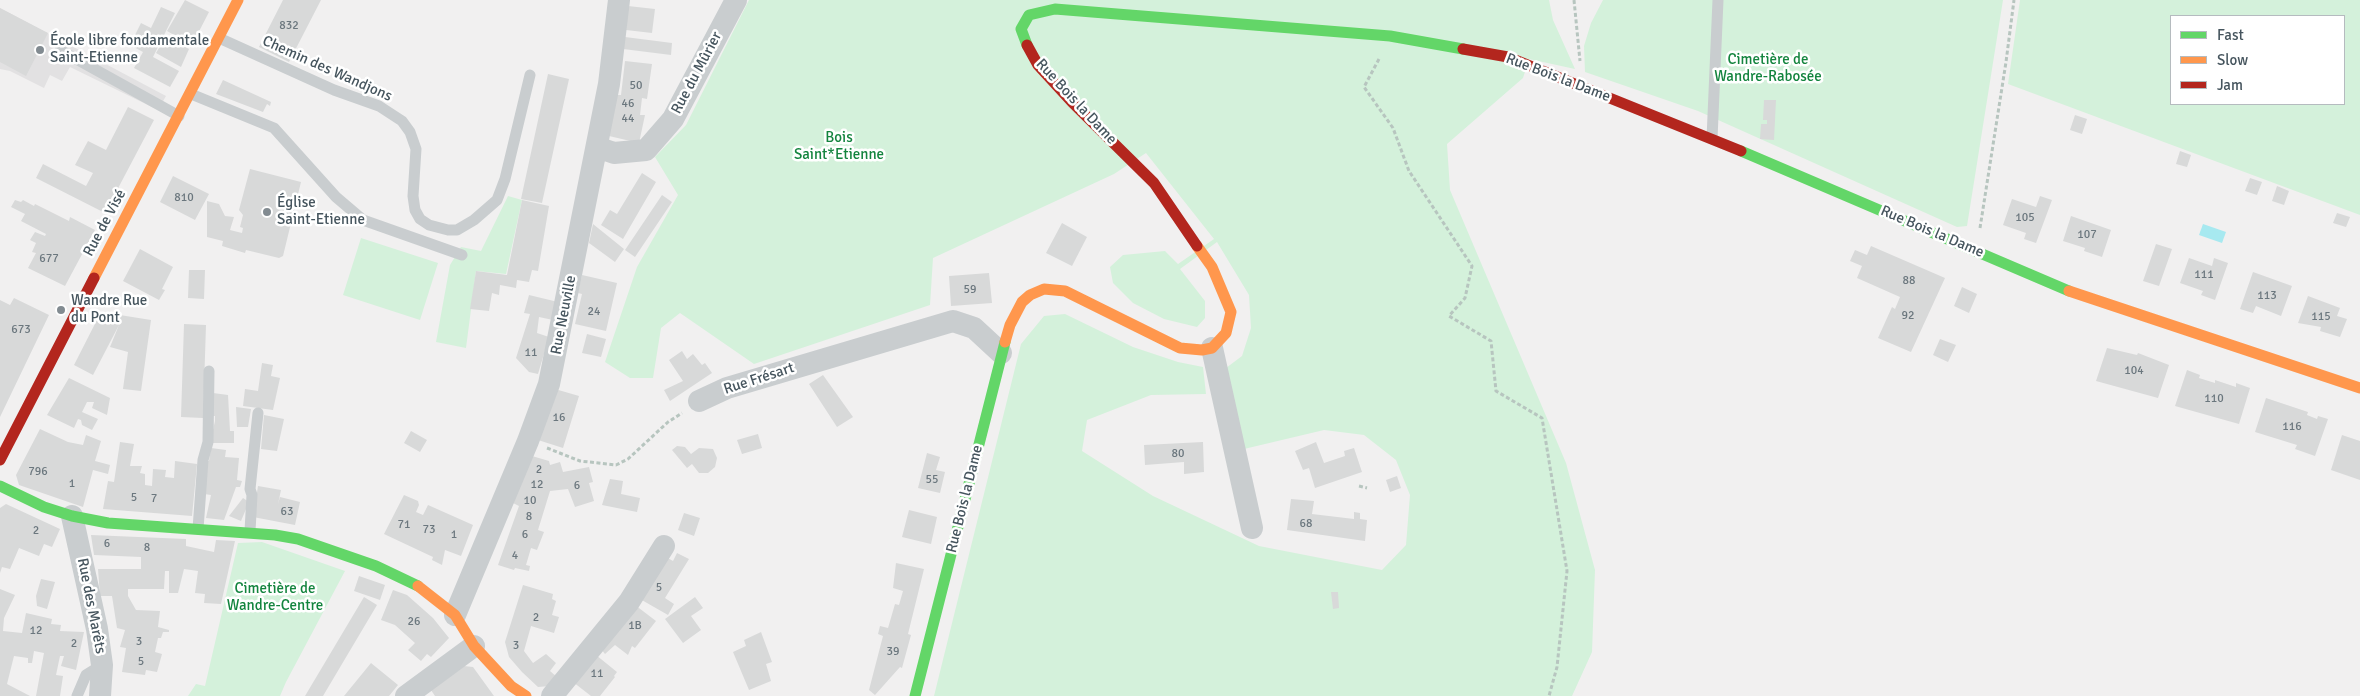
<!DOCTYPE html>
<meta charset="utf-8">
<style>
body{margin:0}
#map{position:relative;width:2360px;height:696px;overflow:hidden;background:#f1f0f0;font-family:Signika,sans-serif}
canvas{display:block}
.legend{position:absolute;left:2170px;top:15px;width:175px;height:90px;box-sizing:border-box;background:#fff;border:1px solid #b5bbbf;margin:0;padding:6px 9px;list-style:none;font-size:15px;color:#46555e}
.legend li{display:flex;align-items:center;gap:10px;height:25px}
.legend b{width:25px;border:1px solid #b5bbbf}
</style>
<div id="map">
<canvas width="2360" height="696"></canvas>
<ul class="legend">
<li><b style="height:6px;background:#63d668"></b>Fast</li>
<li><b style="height:6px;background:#ff974d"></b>Slow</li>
<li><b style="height:6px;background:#b3261e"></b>Jam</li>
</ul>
</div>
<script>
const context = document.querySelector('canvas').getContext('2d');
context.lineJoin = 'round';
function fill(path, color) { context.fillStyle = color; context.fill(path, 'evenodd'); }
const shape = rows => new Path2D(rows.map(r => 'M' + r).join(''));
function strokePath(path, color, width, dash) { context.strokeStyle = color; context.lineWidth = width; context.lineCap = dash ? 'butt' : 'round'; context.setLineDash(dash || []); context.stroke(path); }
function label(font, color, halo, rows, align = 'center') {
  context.font = font + ' Signika,sans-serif'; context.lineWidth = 5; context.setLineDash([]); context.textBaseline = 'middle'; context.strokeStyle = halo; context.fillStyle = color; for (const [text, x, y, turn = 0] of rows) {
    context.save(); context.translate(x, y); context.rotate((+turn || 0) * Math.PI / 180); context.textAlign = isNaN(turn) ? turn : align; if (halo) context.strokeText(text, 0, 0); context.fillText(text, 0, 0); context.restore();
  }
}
const education = shape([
 [0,8,166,96,158,110,70,67,62,81,50,75,44,88,10,71,0,69]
]);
const green = shape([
 [749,0,1549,0,1553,20,1575,69,1529,59,1523,78,1447,144,1450,190,1566,463,1595,570,1592,652,1572,696,934,696,1021,344,1044,316,1065,314,1133,347,1178,362,1203,367,1206,394,1151,395,1087,420,1082,451,1153,496,1259,546,1382,570,1406,545,1410,495,1396,460,1364,435,1324,430,1244,449,1226,368,1242,356,1251,328,1249,295,1217,242,1180,269,1205,301,1205,318,1197,327,1164,319,1133,303,1113,283,1110,267,1123,255,1165,251,1178,264,1214,239,1146,153,1114,174,933,258,930,305,754,364,680,313,661,328,653,378,630,378,605,362,637,267,678,195,655,157,686,125],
 [1603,0,2003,0,1967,226,1957,227,1698,111,1585,72,1584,46,1591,23],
 [2020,0,2360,0,2360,215,2008,84],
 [2171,16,2344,16,2344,104,2171,104],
 [508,196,522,200,506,274,476,271,466,348,436,342,450,265,461,247,481,251],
 [361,238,438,263,420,320,343,295],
 [262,542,345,571,286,682,280,696,188,696,196,684,205,686,238,543]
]);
const water = shape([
 [2203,224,2226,232,2222,243,2199,235]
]);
const building = shape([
 [185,0,209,12,192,45,167,31],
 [283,0,321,0,289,62,259,47],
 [628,6,655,9,652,33,626,30],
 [161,7,175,13,153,57,179,71,170,87,134,68,143,52,130,45,141,23,151,28],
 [0,8,48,33,26,76,0,62],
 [166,36,189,49,181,67,156,53],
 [625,37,672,43,671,55,623,49],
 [625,61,652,64,647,99,642,98,640,115,645,115,639,143,609,136,617,95,621,95],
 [548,74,569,79,542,203,521,199],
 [223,80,271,102,270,106,267,104,263,112,216,94],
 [1764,100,1776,100,1774,140,1760,139,1761,124,1767,124,1767,120,1763,120],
 [128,107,154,120,105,213,36,178,43,164,86,186,93,173,75,165,88,141,106,150],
 [2075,115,2087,119,2082,134,2070,130],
 [2180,151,2191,155,2187,167,2176,164],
 [250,169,301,182,283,256,279,258,246,250,245,253,222,246,223,241,207,237,207,201,219,204,225,216,234,217,230,230,242,233,243,228,240,227,243,215,239,210],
 [642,173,656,182,623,239,601,225,610,210,617,214],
 [173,176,209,194,195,220,160,202],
 [2250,178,2262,182,2257,195,2245,191],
 [2277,186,2289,191,2284,205,2272,201],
 [662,195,672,202,635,257,625,250],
 [2040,196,2052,200,2036,243,2024,239,2026,233,2003,225,2012,199,2036,207],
 [15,200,21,202,23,200,34,206,35,204,69,221,70,217,95,230,65,286,28,268,36,253,32,252,36,243,30,240,35,232,45,236,46,234,21,221,25,214,11,207],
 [522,200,549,206,538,271,532,270,529,282,517,280,516,288,500,285,499,295,492,293,489,311,470,309,476,271,507,275],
 [2337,213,2350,217,2346,227,2333,223],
 [2071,216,2111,230,2102,257,2084,251,2085,248,2063,241],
 [1062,223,1087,237,1072,266,1046,253],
 [593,224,624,249,615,262,589,243],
 [2156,244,2172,249,2159,286,2143,281],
 [1871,246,1945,278,1911,352,1878,338,1892,307,1895,309,1900,297,1857,278,1862,266,1850,261,1855,250,1867,255],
 [140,249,173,267,162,289,165,290,159,300,123,281],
 [2189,258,2212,266,2214,258,2228,263,2215,300,2201,295,2203,291,2180,283],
 [189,270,205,270,204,299,188,298],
 [2253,272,2292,286,2281,316,2256,306,2253,313,2240,309],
 [989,273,992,303,951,306,949,276],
 [582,275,617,283,606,331,575,324,582,294,578,293],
 [1962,287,1977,294,1969,313,1954,306],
 [529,295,558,302,553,320,539,317,537,333,549,337,538,374,529,372,516,358,530,314,524,313],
 [2308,296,2340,308,2337,316,2347,319,2340,337,2320,331,2321,327,2298,323],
 [14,298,49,315,0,417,0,300,10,305],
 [101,312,151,320,141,391,123,389,128,352,110,347,119,325,93,375,74,365],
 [184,324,206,325,203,418,181,417],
 [587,334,606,339,601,357,582,353],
 [1940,339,1956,345,1948,362,1933,355],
 [2107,348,2137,355,2138,353,2169,365,2158,398,2096,381],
 [682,351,687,359,693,354,702,365,705,363,712,373,670,401,664,390,683,381,669,360],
 [262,363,273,365,271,376,280,378,273,410,243,406,245,389,258,391],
 [2187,370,2200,375,2199,378,2215,383,2215,380,2236,387,2236,383,2250,388,2239,424,2175,406],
 [823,375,853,417,837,427,809,384],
 [69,378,110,398,107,415,92,408,94,402,87,402,82,412,98,419,92,430,82,425,81,420,78,419,74,428,47,415],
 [555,389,579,396,563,448,538,440],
 [213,393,228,395,230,431,234,431,234,443,210,443,215,421,215,416,211,416],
 [2266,398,2308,412,2307,415,2317,419,2318,416,2328,419,2315,456,2295,449,2297,445,2255,432],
 [236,407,251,409,248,427,237,427],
 [264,415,284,419,277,451,261,449],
 [40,429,68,442,83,445,86,435,101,441,95,461,110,465,108,474,93,470,83,507,19,485,16,475],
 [411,431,427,440,420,452,404,443],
 [758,434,762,448,742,454,737,440],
 [2342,435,2360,441,2360,480,2331,470],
 [120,442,134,444,130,466,142,466,140,473,145,474,145,485,152,486,153,469,166,470,165,477,174,478,175,461,197,464,192,516,103,509,108,481,114,482],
 [1203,442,1204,472,1184,474,1184,462,1145,465,1144,445],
 [1316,442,1324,463,1345,456,1344,451,1354,448,1362,472,1315,488,1309,468,1303,470,1295,451],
 [677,446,685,447,691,454,699,448,713,449,717,458,715,467,708,473,699,473,692,464,687,468,672,450],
 [211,448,226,450,225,457,239,458,237,480,242,481,240,487,236,487,224,520,206,518,211,495,204,494,207,461,209,461],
 [927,453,940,457,936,470,945,472,940,493,918,488],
 [532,456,549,461,550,465,560,462,563,472,589,467,593,482,589,483,594,501,575,507,568,489,550,491,538,530,544,532,537,550,531,548,526,565,530,566,529,571,515,568,514,570,498,565,519,506,513,503],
 [1397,476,1401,488,1390,492,1386,480],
 [610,479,623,481,621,494,640,498,637,512,602,505],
 [258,486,281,490,278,504,280,497,300,502,295,525,253,517],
 [404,495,418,501,419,505,416,512,423,515,428,505,473,525,461,556,445,550,442,565,432,560,433,557,384,534],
 [243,498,249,502,241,521,229,516],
 [1291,499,1314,501,1312,514,1354,519,1354,512,1360,513,1360,519,1367,520,1365,541,1287,530],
 [6,504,60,529,52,547,44,544,39,556,19,548,10,569,2,567,0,573,0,508],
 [909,510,937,517,931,544,902,537],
 [684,513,700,518,694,536,678,530],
 [91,535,186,539,186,546,214,552,216,540,235,541,221,604,204,603,205,594,195,593,198,571,184,569,178,593,169,593,169,571,165,571,164,589,128,589,128,596,136,610,160,611,158,627,169,630,169,632,163,632,161,638,158,638,155,652,162,654,157,672,146,670,145,675,122,672,126,648,120,647,125,630,117,628,112,596,100,596,98,569,141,569,141,557,94,555],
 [677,553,689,559,665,598,674,604,668,615,640,599,666,557,673,561],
 [896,563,924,569,908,634,911,635,902,668,900,667,875,695,869,690,883,636,878,634,880,626,888,628,895,604,899,605,903,591,893,588],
 [359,576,385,585,380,600,354,591],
 [41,579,55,582,47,609,37,606,36,596],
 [523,585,553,594,552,599,556,601,552,615,559,617,554,633,531,626,524,651,533,663,546,654,556,663,550,671,557,677,550,686,538,687,522,672,509,657,505,642],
 [0,589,15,595,4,618,3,631,22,633,26,613,52,619,51,624,61,625,60,631,84,632,76,670,61,666,64,656,60,656,56,675,63,676,60,696,36,696,44,653,34,651,32,663,28,663,28,658,14,656,7,684,30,696,0,696],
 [393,590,407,595,433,618,449,638,431,657,427,654,421,661,408,650,415,643,395,625,381,620],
 [1331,592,1338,592,1339,608,1333,609],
 [364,597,377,605,323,696,305,696],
 [695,597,703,608,691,616,701,630,683,643,665,619],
 [635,605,656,621,635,648,632,646,628,655,615,645,605,654,601,649],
 [761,632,772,662,766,664,771,681,749,690,733,652,746,646,744,640],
 [596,655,617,672,614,676,615,677,600,696,591,696,573,682],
 [371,663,398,685,389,696,344,696],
 [464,666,473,667,494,696,435,696,431,690]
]);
const path = shape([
 [1574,0,1580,61],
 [1379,59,1364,87,1393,128,1409,171,1472,266,1465,298,1449,316,1491,341,1496,391,1542,418,1567,571,1557,667,1549,696],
 [1980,228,2006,62,2014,0],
 [547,448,580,461,616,465,628,459,668,422,682,413],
 [1359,486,1367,488]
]);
const lane = shape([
 [219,38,334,90,379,106,402,121,410,132,416,149,413,196,415,210,420,219,429,225,448,230,457,230,474,220,497,200,505,179,530,75],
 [60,50,179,116],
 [191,94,274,128,336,197,363,220,462,255],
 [1712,139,1718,0],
 [198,529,203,460,208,442,209,371],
 [250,531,252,495,250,489,258,413],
 [77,696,86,675,102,665]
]);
const street = shape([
 [597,147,614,153,646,150,673,119,736,0],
 [1212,348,1252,528],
 [699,401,727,388,953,321,974,328,1001,353],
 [72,516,97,629,102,665,100,696],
 [455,615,528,441,549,384,609,84,619,0],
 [406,696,474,646],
 [552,696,629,602,664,546]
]);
const fast = shape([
 [1027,45,1021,29,1029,15,1055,9,1390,36,1463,49],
 [1741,151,2069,291],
 [0,486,44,507,72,516,108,523,275,535,298,539,376,566,418,586],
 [915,696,1005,342]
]);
const slow = shape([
 [94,278,238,0],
 [2069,291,2360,388],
 [1005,342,1010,325,1022,302,1030,295,1044,289,1065,291,1180,348,1202,350,1212,348,1226,333,1231,312,1212,267,1197,246],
 [418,586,455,615,474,646,511,686,526,696]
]);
const jam = shape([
 [1027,45,1038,65,1072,102,1154,183,1197,246],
 [1463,49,1508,57,1741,151],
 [0,460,94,278]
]);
const markers = [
 [40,50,5,"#828b91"],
 [267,212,5,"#828b91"],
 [61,310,5,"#828b91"]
];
const numberNames = [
 ["832",289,26],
 ["50",636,86],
 ["46",628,104],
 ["44",628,119],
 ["810",184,198],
 ["105",2025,218],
 ["107",2087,235],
 ["677",49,259],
 ["111",2204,275],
 ["88",1909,281],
 ["59",970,290],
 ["113",2267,296],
 ["24",594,312],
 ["92",1908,316],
 ["115",2321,317],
 ["673",21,330],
 ["11",531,353],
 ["104",2134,371],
 ["110",2214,399],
 ["16",559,418],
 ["116",2292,427],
 ["80",1178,454],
 ["2",539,470],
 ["796",38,472],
 ["55",932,480],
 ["1",72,484],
 ["12",537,485],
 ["6",577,486],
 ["5",134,498],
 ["7",154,499],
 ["10",530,501],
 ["63",287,512],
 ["8",529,517],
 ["68",1306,524],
 ["71",404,525],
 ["73",429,530],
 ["2",36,531],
 ["1",454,535],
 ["6",525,535],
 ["6",107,544],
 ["8",147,548],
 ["4",515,556],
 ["5",659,588],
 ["2",536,618],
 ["26",414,622],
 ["1B",635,626],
 ["12",36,631],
 ["3",139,642],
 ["2",74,644],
 ["3",516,646],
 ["39",893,652],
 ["5",141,662],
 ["11",597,674]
];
const poiNames = [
 ["École libre fondamentale",50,41],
 ["Saint-Etienne",50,58],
 ["Église",277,203],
 ["Saint-Etienne",277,220],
 ["Wandre Rue",71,301],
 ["du Pont",71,318]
];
const parkNames = [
 ["Cimetière de",1768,60],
 ["Wandre-Rabosée",1768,77],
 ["Bois",839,138],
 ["Saint*Etienne",839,155],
 ["Cimetière de",275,589],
 ["Wandre-Centre",275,606]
];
const streetNames = [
 ["Chemin des Wandjons",327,69,24],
 ["Rue du Mûrier",697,73,-62],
 ["Rue Bois la Dame",1558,78,21],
 ["Rue Bois la Dame",1076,102,47],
 ["Rue de Visé",105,223,-62],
 ["Rue Bois la Dame",1932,232,23],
 ["Rue Neuville",564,315,-79],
 ["Rue Frésart",759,379,-18],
 ["Rue Bois la Dame",965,499,-76],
 ["Rue des Marêts",91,606,79]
];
fill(education, '#e2e1e2');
fill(green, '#d4f1db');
fill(water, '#a7e9f0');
fill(building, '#d8d9d9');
strokePath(path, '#b7c5bf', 3, [4, 2.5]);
strokePath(lane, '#c9cdcf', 11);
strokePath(street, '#c9cdcf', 22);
strokePath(fast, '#63d668', 11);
strokePath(slow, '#ff974d', 11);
strokePath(jam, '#b3261e', 11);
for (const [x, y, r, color] of markers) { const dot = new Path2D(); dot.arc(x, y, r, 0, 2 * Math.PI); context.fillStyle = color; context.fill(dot); strokePath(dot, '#fff', 2); }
label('12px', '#6b777e', null, numberNames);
label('15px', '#46555e', '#fff', poiNames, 'left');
label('15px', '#13843e', '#fff', parkNames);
label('15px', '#46555e', '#fff', streetNames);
</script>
